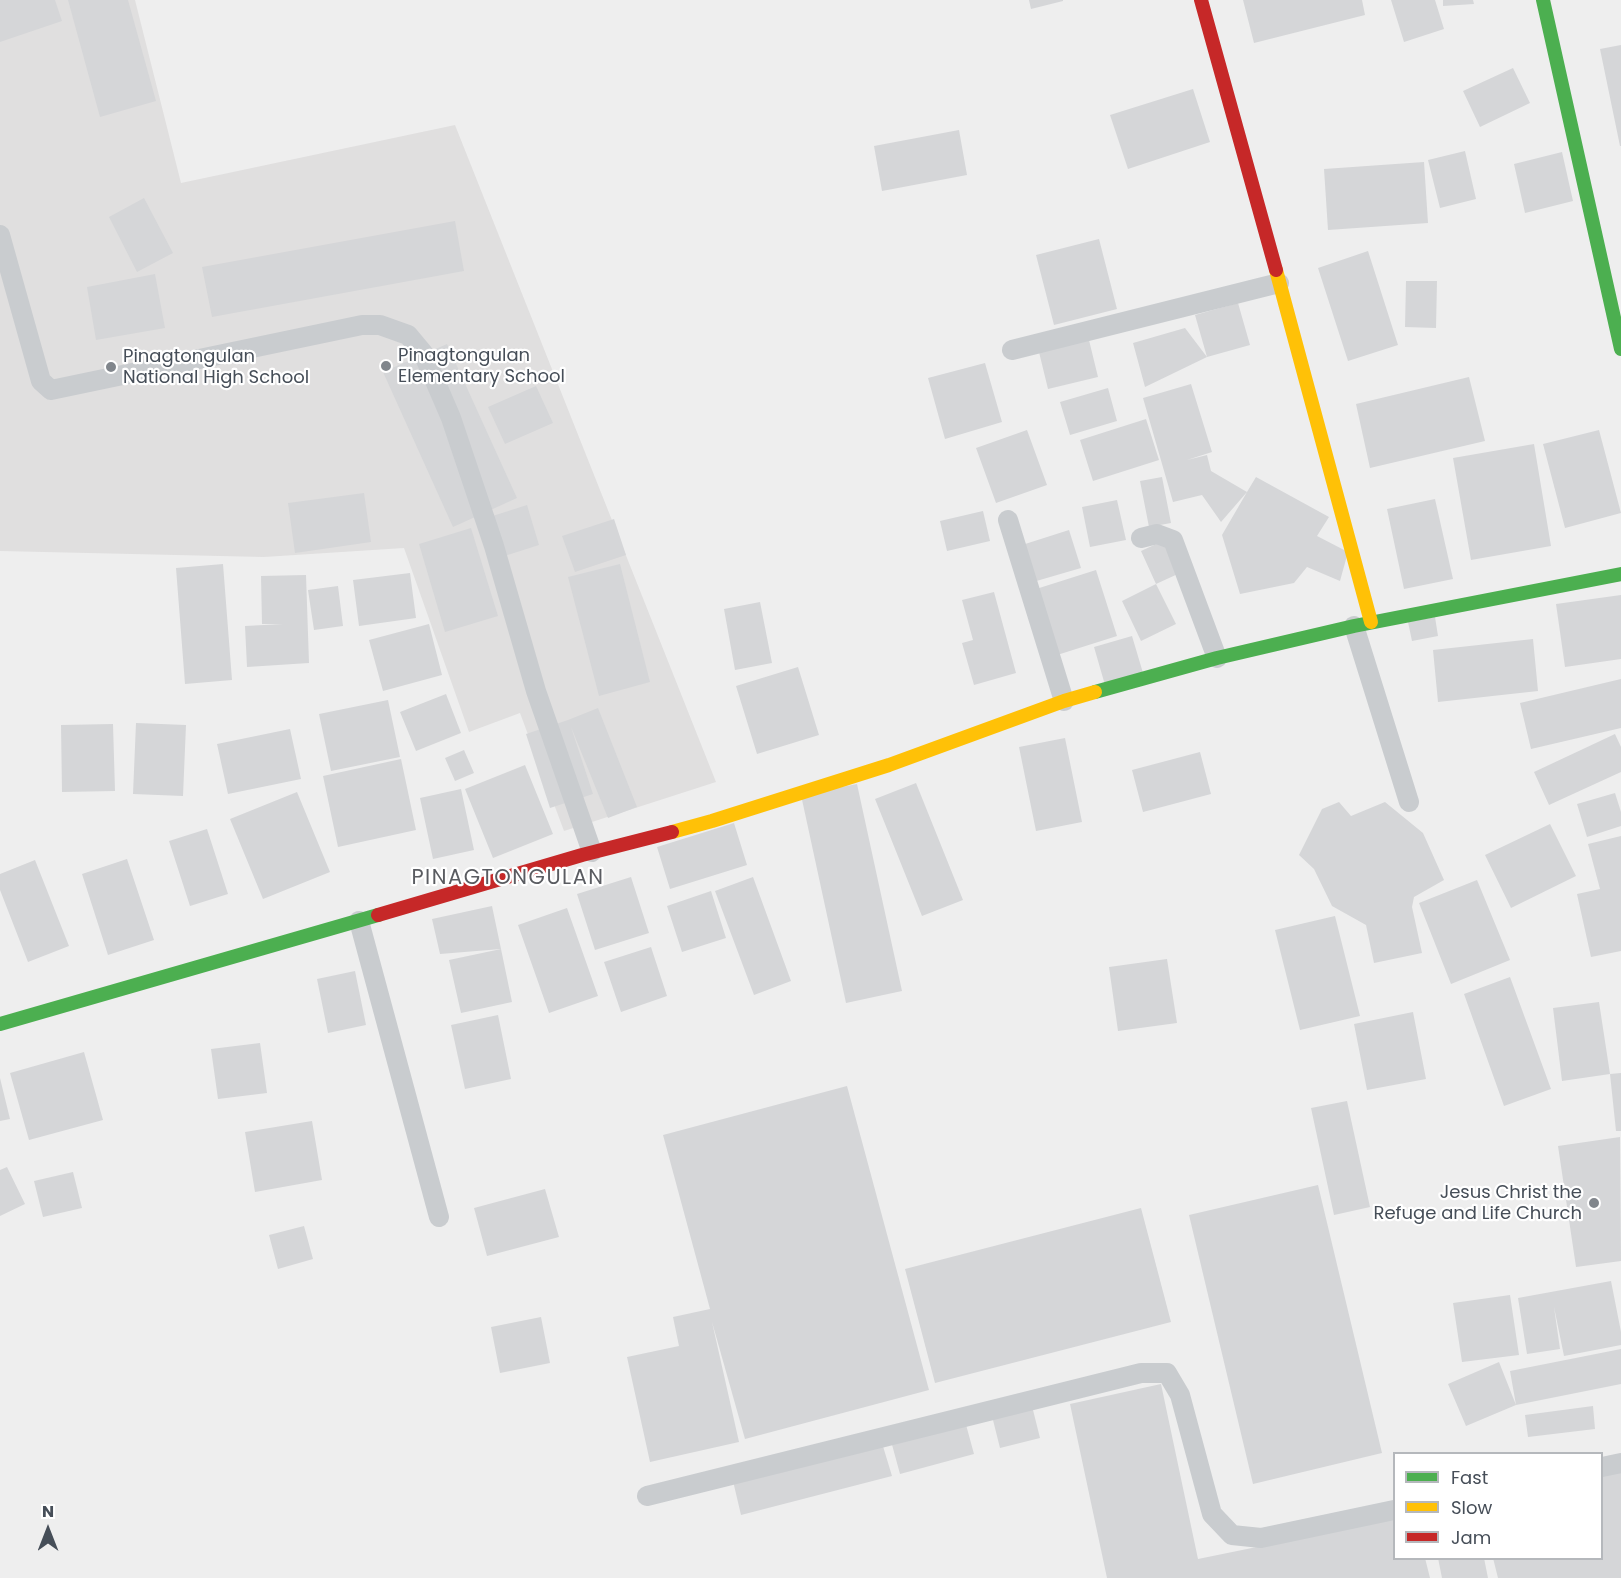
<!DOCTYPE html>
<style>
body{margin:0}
#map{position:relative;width:1621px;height:1578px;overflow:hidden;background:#eee;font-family:Poppins,sans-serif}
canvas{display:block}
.legend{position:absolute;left:1393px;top:1452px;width:210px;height:108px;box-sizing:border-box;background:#fff;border:2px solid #b5b8bc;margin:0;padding:8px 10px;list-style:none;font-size:18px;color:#464e58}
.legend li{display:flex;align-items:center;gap:12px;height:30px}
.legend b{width:30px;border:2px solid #b5b8bc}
.north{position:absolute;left:18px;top:1500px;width:60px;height:60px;-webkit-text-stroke:4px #fff;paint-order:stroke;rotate:0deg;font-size:16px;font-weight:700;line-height:24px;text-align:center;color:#464e58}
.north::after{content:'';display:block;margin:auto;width:21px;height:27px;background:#464e58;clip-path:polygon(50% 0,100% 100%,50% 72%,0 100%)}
</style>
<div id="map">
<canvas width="1621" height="1578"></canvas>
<ul class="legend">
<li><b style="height:8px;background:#4caf50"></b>Fast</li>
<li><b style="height:8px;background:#ffc107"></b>Slow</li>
<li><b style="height:8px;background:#c62828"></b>Jam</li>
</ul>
<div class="north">N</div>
</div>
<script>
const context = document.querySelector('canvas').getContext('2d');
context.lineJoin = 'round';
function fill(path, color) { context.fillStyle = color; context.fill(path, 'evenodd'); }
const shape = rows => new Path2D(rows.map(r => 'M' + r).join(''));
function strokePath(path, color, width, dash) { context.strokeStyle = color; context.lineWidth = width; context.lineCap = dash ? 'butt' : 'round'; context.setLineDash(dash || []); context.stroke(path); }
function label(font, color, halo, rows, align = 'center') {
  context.font = font + ' Poppins,sans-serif'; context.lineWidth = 4.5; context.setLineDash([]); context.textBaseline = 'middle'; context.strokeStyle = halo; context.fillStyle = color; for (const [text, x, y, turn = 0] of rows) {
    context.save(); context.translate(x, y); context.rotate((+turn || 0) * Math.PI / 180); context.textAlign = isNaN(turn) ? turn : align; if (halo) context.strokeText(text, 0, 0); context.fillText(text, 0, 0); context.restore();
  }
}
const education = shape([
 [0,0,135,0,181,183,455,125,716,782,564,831,520,713,469,732,404,548,264,557,0,551]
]);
const building = shape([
 [0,0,55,0,62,21,0,42],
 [68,0,128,0,156,101,100,117],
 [1029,0,1063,0,1063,1,1031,9],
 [1243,0,1362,0,1365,15,1254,43],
 [1391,0,1435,0,1444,29,1404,42],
 [1443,0,1473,0,1474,4,1443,6],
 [1621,45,1621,146,1620,146,1600,49],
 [1513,68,1530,103,1480,127,1463,91],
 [1193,89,1210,142,1128,169,1110,115],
 [959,130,967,175,882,191,874,146],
 [1465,151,1476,199,1440,208,1428,160],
 [1562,152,1573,201,1525,213,1514,164],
 [1424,162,1428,223,1328,230,1324,169],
 [144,198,173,253,137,272,109,217],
 [455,221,464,271,212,317,202,267],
 [1099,239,1117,309,1054,325,1036,255],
 [1368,251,1398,345,1348,361,1318,268],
 [155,274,165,328,96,340,87,287],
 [1406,281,1437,281,1436,328,1405,327],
 [1238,303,1250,345,1207,357,1145,387,1133,343,1185,328,1207,357,1195,315],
 [1088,336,1098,377,1048,389,1038,348],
 [447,344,517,498,453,527,383,372],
 [985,363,1002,422,945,439,928,378],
 [1469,377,1485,441,1370,468,1356,404],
 [1191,384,1212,452,1187,460,1207,455,1211,471,1247,492,1256,477,1329,517,1317,536,1348,552,1340,581,1307,567,1294,583,1240,594,1222,535,1247,492,1221,522,1202,495,1173,502,1143,398],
 [536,386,553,423,505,444,488,407],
 [1108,388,1117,421,1070,435,1060,402],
 [1146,419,1159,460,1093,481,1080,440],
 [1027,430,1047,485,996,503,976,448],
 [1599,430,1621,513,1565,528,1543,444],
 [1534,444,1551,546,1471,560,1453,458],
 [1162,477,1171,523,1149,527,1140,481],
 [364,493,371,542,295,553,288,503],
 [1435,499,1453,579,1404,589,1387,509],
 [1117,500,1126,540,1090,547,1082,507],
 [527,505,539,545,489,561,477,521],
 [983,511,990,541,947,551,940,521],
 [614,519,626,555,575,572,562,536],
 [471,528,498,616,445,632,419,544],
 [1069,530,1081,568,1033,582,1022,545],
 [1165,540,1180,573,1156,584,1141,551],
 [223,564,232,680,185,684,176,568],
 [620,564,650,682,599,696,568,577],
 [1096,570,1117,636,1054,656,1033,590],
 [410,573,416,618,359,626,353,580],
 [306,575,309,663,247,667,245,626,283,624,262,624,261,576],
 [1156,584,1176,624,1141,641,1122,601],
 [338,586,343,626,314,630,308,590],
 [994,592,1016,673,974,685,962,643,973,640,962,600],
 [1621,595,1621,659,1565,667,1556,604],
 [760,602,772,663,735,670,724,609],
 [1435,617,1438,636,1412,641,1408,622],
 [429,624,442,675,383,691,369,640],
 [1132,636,1143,673,1105,685,1094,647],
 [1533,639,1538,691,1438,702,1433,650],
 [798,667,819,735,757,754,736,686],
 [1621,679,1621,728,1531,749,1520,703],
 [446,694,461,733,416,751,400,712],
 [388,700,400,757,331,771,319,714],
 [598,708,637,807,608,818,571,727,593,794,550,808,526,734,568,720],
 [136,723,186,725,183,796,133,794],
 [113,724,115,791,62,792,61,725],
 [290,729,301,779,228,794,217,744],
 [1615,734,1621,747,1621,772,1549,805,1534,772],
 [1065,738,1082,822,1036,831,1019,747],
 [464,750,474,773,455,781,445,758],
 [1200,752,1211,794,1143,812,1132,770],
 [401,759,416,830,338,847,323,776],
 [525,765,553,834,493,858,465,789],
 [916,783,963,900,922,916,875,799],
 [857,784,902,991,846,1003,801,795],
 [461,789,474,850,433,859,420,798],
 [297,792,330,872,263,899,230,819],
 [1615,793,1621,812,1621,826,1587,837,1577,804],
 [1339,802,1351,816,1385,802,1423,833,1444,880,1414,897,1412,907,1422,953,1374,963,1366,925,1332,906,1314,869,1299,855,1322,809],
 [734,823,747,865,670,889,657,847],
 [1550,824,1576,876,1511,908,1485,855],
 [207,829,228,894,190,906,169,841],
 [1621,836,1621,951,1591,957,1577,894,1600,889,1588,844],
 [127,859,154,940,108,955,82,874],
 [35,860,69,946,28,962,0,890,0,874],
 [631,877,649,933,595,950,577,894],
 [753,877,791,981,754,995,715,891],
 [1477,880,1510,960,1451,984,1419,903],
 [711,891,726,938,682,952,667,906],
 [492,906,501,949,440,954,432,919],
 [567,908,598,996,549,1013,518,925],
 [1335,916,1360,1016,1300,1030,1275,930],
 [651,947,667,996,621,1012,604,962],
 [501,949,512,1002,461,1013,449,960],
 [1167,959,1177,1023,1118,1031,1109,967],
 [355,971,366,1025,328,1033,317,979],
 [1510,977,1551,1089,1504,1106,1464,994],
 [1599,1002,1610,1074,1562,1081,1553,1008],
 [1413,1012,1426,1079,1367,1090,1354,1024],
 [498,1015,511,1079,465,1089,451,1025],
 [260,1043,267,1093,218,1099,211,1049],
 [84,1052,103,1120,29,1140,10,1073],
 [1621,1073,1621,1131,1616,1131,1610,1074],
 [0,1078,10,1119,0,1121],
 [847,1086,929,1390,745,1439,712,1322,739,1442,650,1462,627,1357,679,1346,673,1317,710,1309,663,1135],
 [1347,1101,1370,1207,1334,1215,1311,1108],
 [312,1121,322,1180,255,1192,245,1132],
 [1620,1137,1621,1261,1576,1267,1558,1146],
 [7,1167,25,1204,0,1216,0,1170],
 [73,1172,82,1208,43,1217,34,1181],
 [1318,1185,1382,1453,1253,1484,1189,1215],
 [545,1189,559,1237,487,1256,474,1208],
 [1141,1208,1171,1322,935,1383,905,1269],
 [304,1226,313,1259,278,1269,269,1235],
 [1611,1281,1621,1332,1621,1345,1564,1356,1554,1307,1560,1349,1527,1354,1518,1298],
 [1510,1295,1519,1355,1462,1362,1453,1303],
 [541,1317,550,1363,500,1373,491,1327],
 [1621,1349,1621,1384,1516,1405,1510,1371],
 [1499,1362,1516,1405,1466,1426,1448,1384],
 [1161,1384,1198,1559,1394,1519,1394,1558,1425,1558,1430,1578,1107,1578,1070,1404],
 [1032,1406,1040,1438,1000,1448,992,1416],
 [1593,1406,1595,1429,1528,1437,1525,1415],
 [965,1421,974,1454,900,1474,891,1441],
 [882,1443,892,1476,741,1515,733,1481],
 [1621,1472,1621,1578,1498,1578,1493,1558,1602,1558,1602,1476],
 [1438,1558,1484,1558,1488,1578,1442,1578]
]);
const lane = shape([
 [0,235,41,381,51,390,362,325,380,325,408,335,423,353,451,418,494,546,536,691,592,852],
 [1012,350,1279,283],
 [1008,520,1064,701],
 [1141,538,1157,534,1173,540,1217,658],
 [1354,626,1409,802],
 [359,921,439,1217],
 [1602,1467,1621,1463],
 [647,1496,1141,1373,1167,1373,1180,1395,1212,1514,1232,1535,1261,1538,1394,1510]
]);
const fast = shape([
 [1543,0,1621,349],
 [1095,692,1217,658,1354,626,1621,574],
 [0,1024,378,915]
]);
const slow = shape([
 [1276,270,1371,622],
 [672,832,712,821,889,765,1064,701,1095,692]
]);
const jam = shape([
 [1201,0,1276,270],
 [378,915,582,855,672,832]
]);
const markers = [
 [386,366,6,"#81868c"],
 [111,367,6,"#81868c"],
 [1594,1203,6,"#81868c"]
];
const poiNames = [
 ["Pinagtongulan",398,356],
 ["Elementary School",398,377],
 ["Pinagtongulan",123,357],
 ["National High School",123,378],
 ["Jesus Christ the",1582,1193,"right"],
 ["Refuge and Life Church",1582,1214,"right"]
];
const quarterNames = [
 ["PINAGTONGULAN",508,879]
];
fill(education, '#e0dfdf');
fill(building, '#d5d6d8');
strokePath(lane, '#c9cccf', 20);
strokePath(fast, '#4caf50', 14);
strokePath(slow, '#ffc107', 14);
strokePath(jam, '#c62828', 14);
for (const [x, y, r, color] of markers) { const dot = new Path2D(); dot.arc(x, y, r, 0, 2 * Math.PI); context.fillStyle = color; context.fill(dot); strokePath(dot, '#fff', 2); }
label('18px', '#464e58', '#fff', poiNames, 'left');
context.letterSpacing = '1.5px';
label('21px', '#5a5c61', '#fff', quarterNames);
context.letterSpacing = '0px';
</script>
